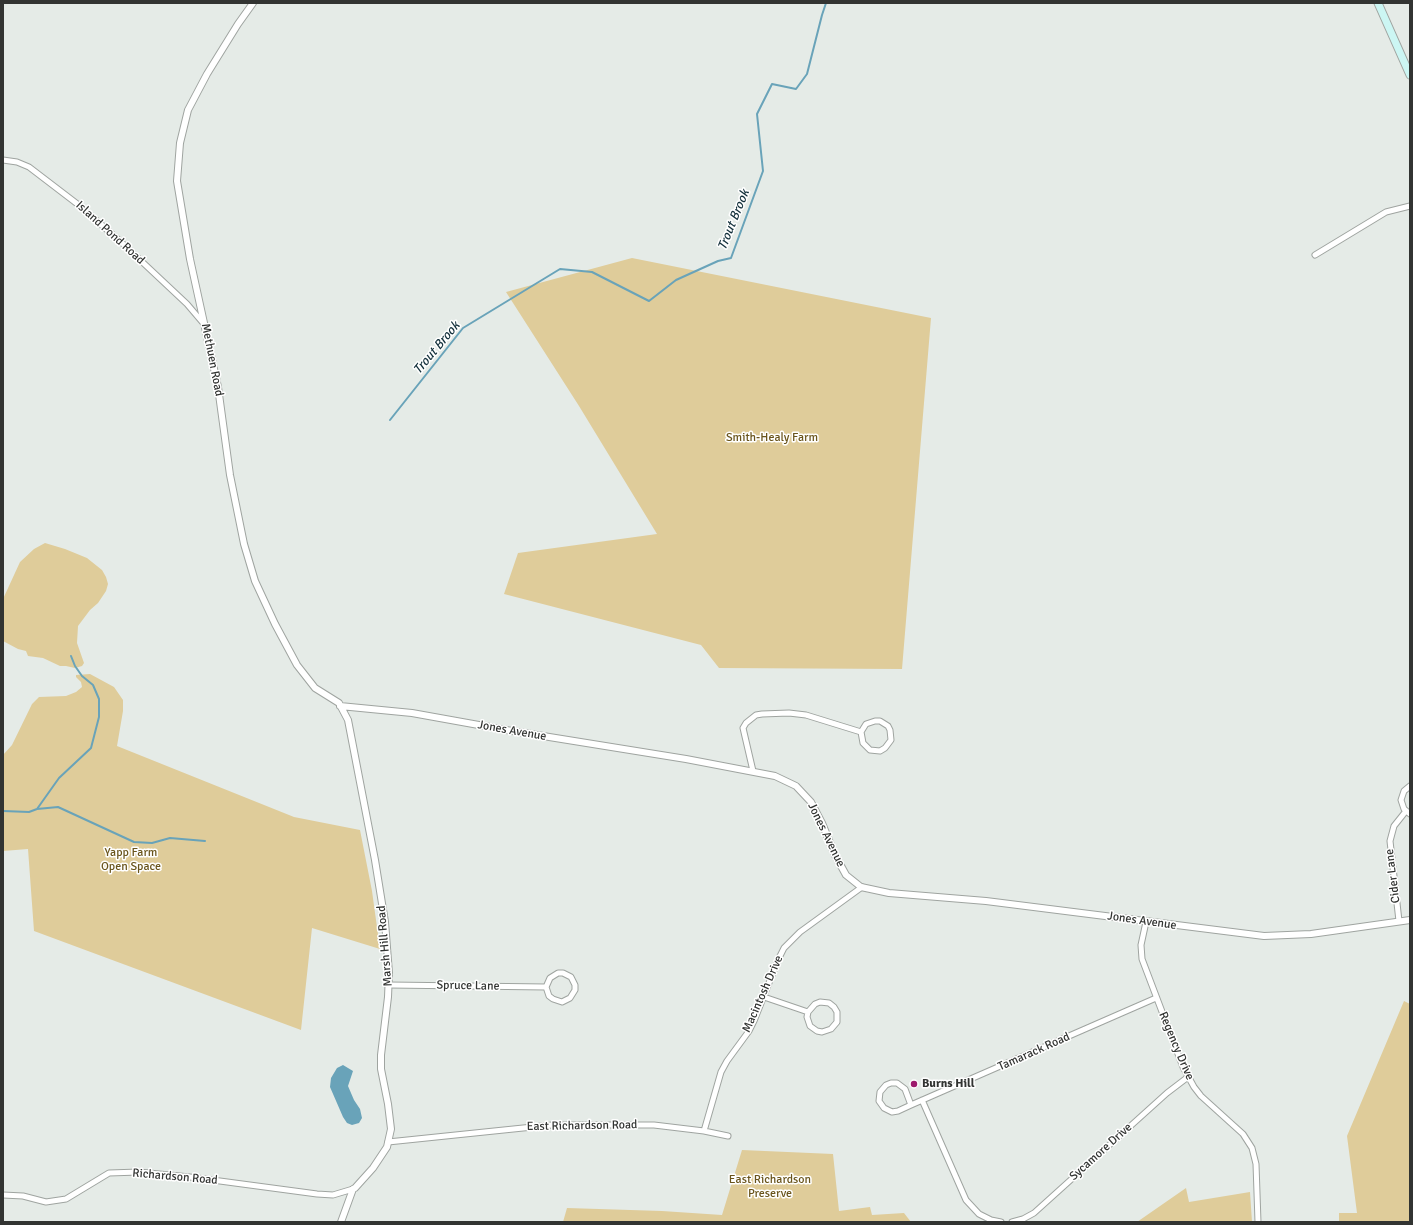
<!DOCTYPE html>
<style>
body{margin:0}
#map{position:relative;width:1413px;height:1225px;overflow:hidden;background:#e5ebe7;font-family:Signika,sans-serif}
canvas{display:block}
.frame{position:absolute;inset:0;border:4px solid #323432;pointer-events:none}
</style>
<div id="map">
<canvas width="1413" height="1225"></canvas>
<div class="frame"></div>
</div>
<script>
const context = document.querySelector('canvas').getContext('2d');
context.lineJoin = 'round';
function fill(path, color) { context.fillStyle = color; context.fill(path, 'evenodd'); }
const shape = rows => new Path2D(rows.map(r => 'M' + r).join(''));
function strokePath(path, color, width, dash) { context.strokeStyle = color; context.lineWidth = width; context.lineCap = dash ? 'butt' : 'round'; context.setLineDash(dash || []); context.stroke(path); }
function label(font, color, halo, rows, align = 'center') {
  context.font = font + ' Signika,sans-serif'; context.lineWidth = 3; context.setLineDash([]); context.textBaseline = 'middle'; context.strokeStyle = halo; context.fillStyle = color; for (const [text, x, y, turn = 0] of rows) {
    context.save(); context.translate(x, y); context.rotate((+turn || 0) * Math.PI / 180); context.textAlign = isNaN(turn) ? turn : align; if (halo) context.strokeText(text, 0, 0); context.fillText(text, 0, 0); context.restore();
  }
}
const green = shape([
 [632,258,931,318,902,669,719,668,701,645,504,594,518,553,657,534,579,406,506,292],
 [45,543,65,549,87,558,102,570,106,577,108,584,106,591,98,603,90,610,78,626,77,643,84,663,82,666,75,668,66,666,60,666,43,658,28,656,26,651,18,649,3,641,3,599,20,562,34,549],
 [90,674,114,687,123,700,123,711,117,746,294,817,360,830,372,891,380,949,312,928,301,1030,34,931,28,849,3,851,3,755,12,745,32,704,39,697,66,696,76,692,82,687,81,682,76,677,76,675],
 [1404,1001,1410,1004,1410,1222,1339,1222,1339,1213,1357,1213,1347,1136],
 [742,1150,833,1154,839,1211,870,1207,872,1215,904,1213,911,1222,563,1222,567,1208,662,1211,722,1215],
 [1186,1188,1189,1202,1250,1192,1252,1222,1137,1222]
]);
const water = shape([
 [343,1065,353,1071,348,1086,354,1100,360,1109,362,1118,359,1123,352,1125,347,1123,343,1117,330,1087,331,1078,337,1068]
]);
const stream = shape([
 [390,420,463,328,560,269,592,272,649,301,676,280,718,261,731,258,763,171,757,114,772,84,796,89,807,74,822,15,826,3],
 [37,809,59,778,91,748,99,717,99,699,93,685,82,676,75,666,71,656],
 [3,811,29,812,37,809,58,807,134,842,152,843,170,838,205,841]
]);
const minor = shape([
 [3,160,17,162,29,167,80,206,121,242,187,304,204,324],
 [1315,255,1386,212,1410,206],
 [753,771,743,728,746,723,756,715,762,714,789,713,806,715,861,732,866,724,875,721,880,721,888,726,890,730,891,740,885,748,880,751,870,750,863,743,861,732],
 [1410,786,1404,791,1401,800,1404,809,1410,814],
 [1399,921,1390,841,1394,826,1406,811],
 [1146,922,1141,945,1142,959,1183,1067,1194,1087,1201,1096,1243,1134,1252,1148,1256,1164,1258,1222],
 [389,985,546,987,550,978,558,973,563,973,571,977,575,985,575,990,570,998,562,1002,553,999,549,996,546,987],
 [764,997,808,1012,807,1017,810,1026,817,1031,822,1032,831,1029,837,1022,837,1012,834,1007,829,1003,820,1002,815,1004,808,1012],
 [922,1100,966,1200,979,1214,991,1220,1001,1222],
 [911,1105,905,1089,897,1083,891,1083,886,1085,880,1092,879,1101,884,1108,892,1112,898,1111,911,1105,1156,998],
 [704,1131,721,1072,727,1061,749,1031,754,1021,778,960,784,948,800,932,862,887],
 [388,1142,552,1125,654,1125,704,1131,728,1136],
 [3,1195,23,1196,46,1202,66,1199,109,1173,139,1172,190,1177,317,1194,333,1195,353,1189],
 [1012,1222,1023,1219,1034,1213,1167,1093,1188,1077]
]);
const tertiary = shape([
 [253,3,238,24,207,74,188,110,180,143,177,181,190,259,218,387,230,475,244,544,255,581,275,624,297,665,315,688,339,703,348,720,375,860,385,922,389,973,388,997,381,1055,381,1069,388,1104,391,1129,387,1147,373,1168,355,1188,353,1189,341,1222],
 [340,706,412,713,512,731,686,759,775,776,796,786,811,802,822,823,835,855,846,875,861,887,889,893,986,901,1264,936,1311,934,1410,920]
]);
const secondary = shape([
 [1378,3,1410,75]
]);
const markers = [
 [914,1084,4,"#9d1a6d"]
];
const streetNames = [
 ["Island Pond Road",110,233,42],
 ["Methuen Road",212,360,79],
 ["Jones Avenue",512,731,10],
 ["Jones Avenue",826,835,64],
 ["Cider Lane",1393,876,-97],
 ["Jones Avenue",1142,921,8],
 ["Marsh Hill Road",385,946,-95],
 ["Spruce Lane",468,986,1],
 ["Macintosh Drive",763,994,-66],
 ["Regency Drive",1176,1046,67],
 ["Tamarack Road",1034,1052,-24],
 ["East Richardson Road",582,1126,-1],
 ["Sycamore Drive",1101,1152,-42],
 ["Richardson Road",175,1177,5]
];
const parkNames = [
 ["Smith-Healy Farm",772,438],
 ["Yapp Farm",131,853],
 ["Open Space",131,867],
 ["East Richardson",770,1180],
 ["Preserve",770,1194]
];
const poiNames = [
 ["Burns Hill",922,1084]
];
const waterNames = [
 ["Trout Brook",734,220,-68],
 ["Trout Brook",437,348,-50]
];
fill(green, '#dfcc9a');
fill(water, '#69a3b9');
strokePath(stream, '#69a3b9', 2);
strokePath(minor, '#9fa4a0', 7);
strokePath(tertiary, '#9fa4a0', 8);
strokePath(secondary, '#9fa4a0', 9);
strokePath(minor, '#fff', 5);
strokePath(tertiary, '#fff', 6);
strokePath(secondary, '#ccf6f3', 7);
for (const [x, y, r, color] of markers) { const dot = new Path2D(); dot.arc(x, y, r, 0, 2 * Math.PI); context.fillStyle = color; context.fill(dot); strokePath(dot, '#fff', 1.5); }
label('12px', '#323432', '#fff', streetNames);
label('12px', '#69541b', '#fff', parkNames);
label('bold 12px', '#323432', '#fff', poiNames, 'left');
label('italic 13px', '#13303b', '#fff', waterNames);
</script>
